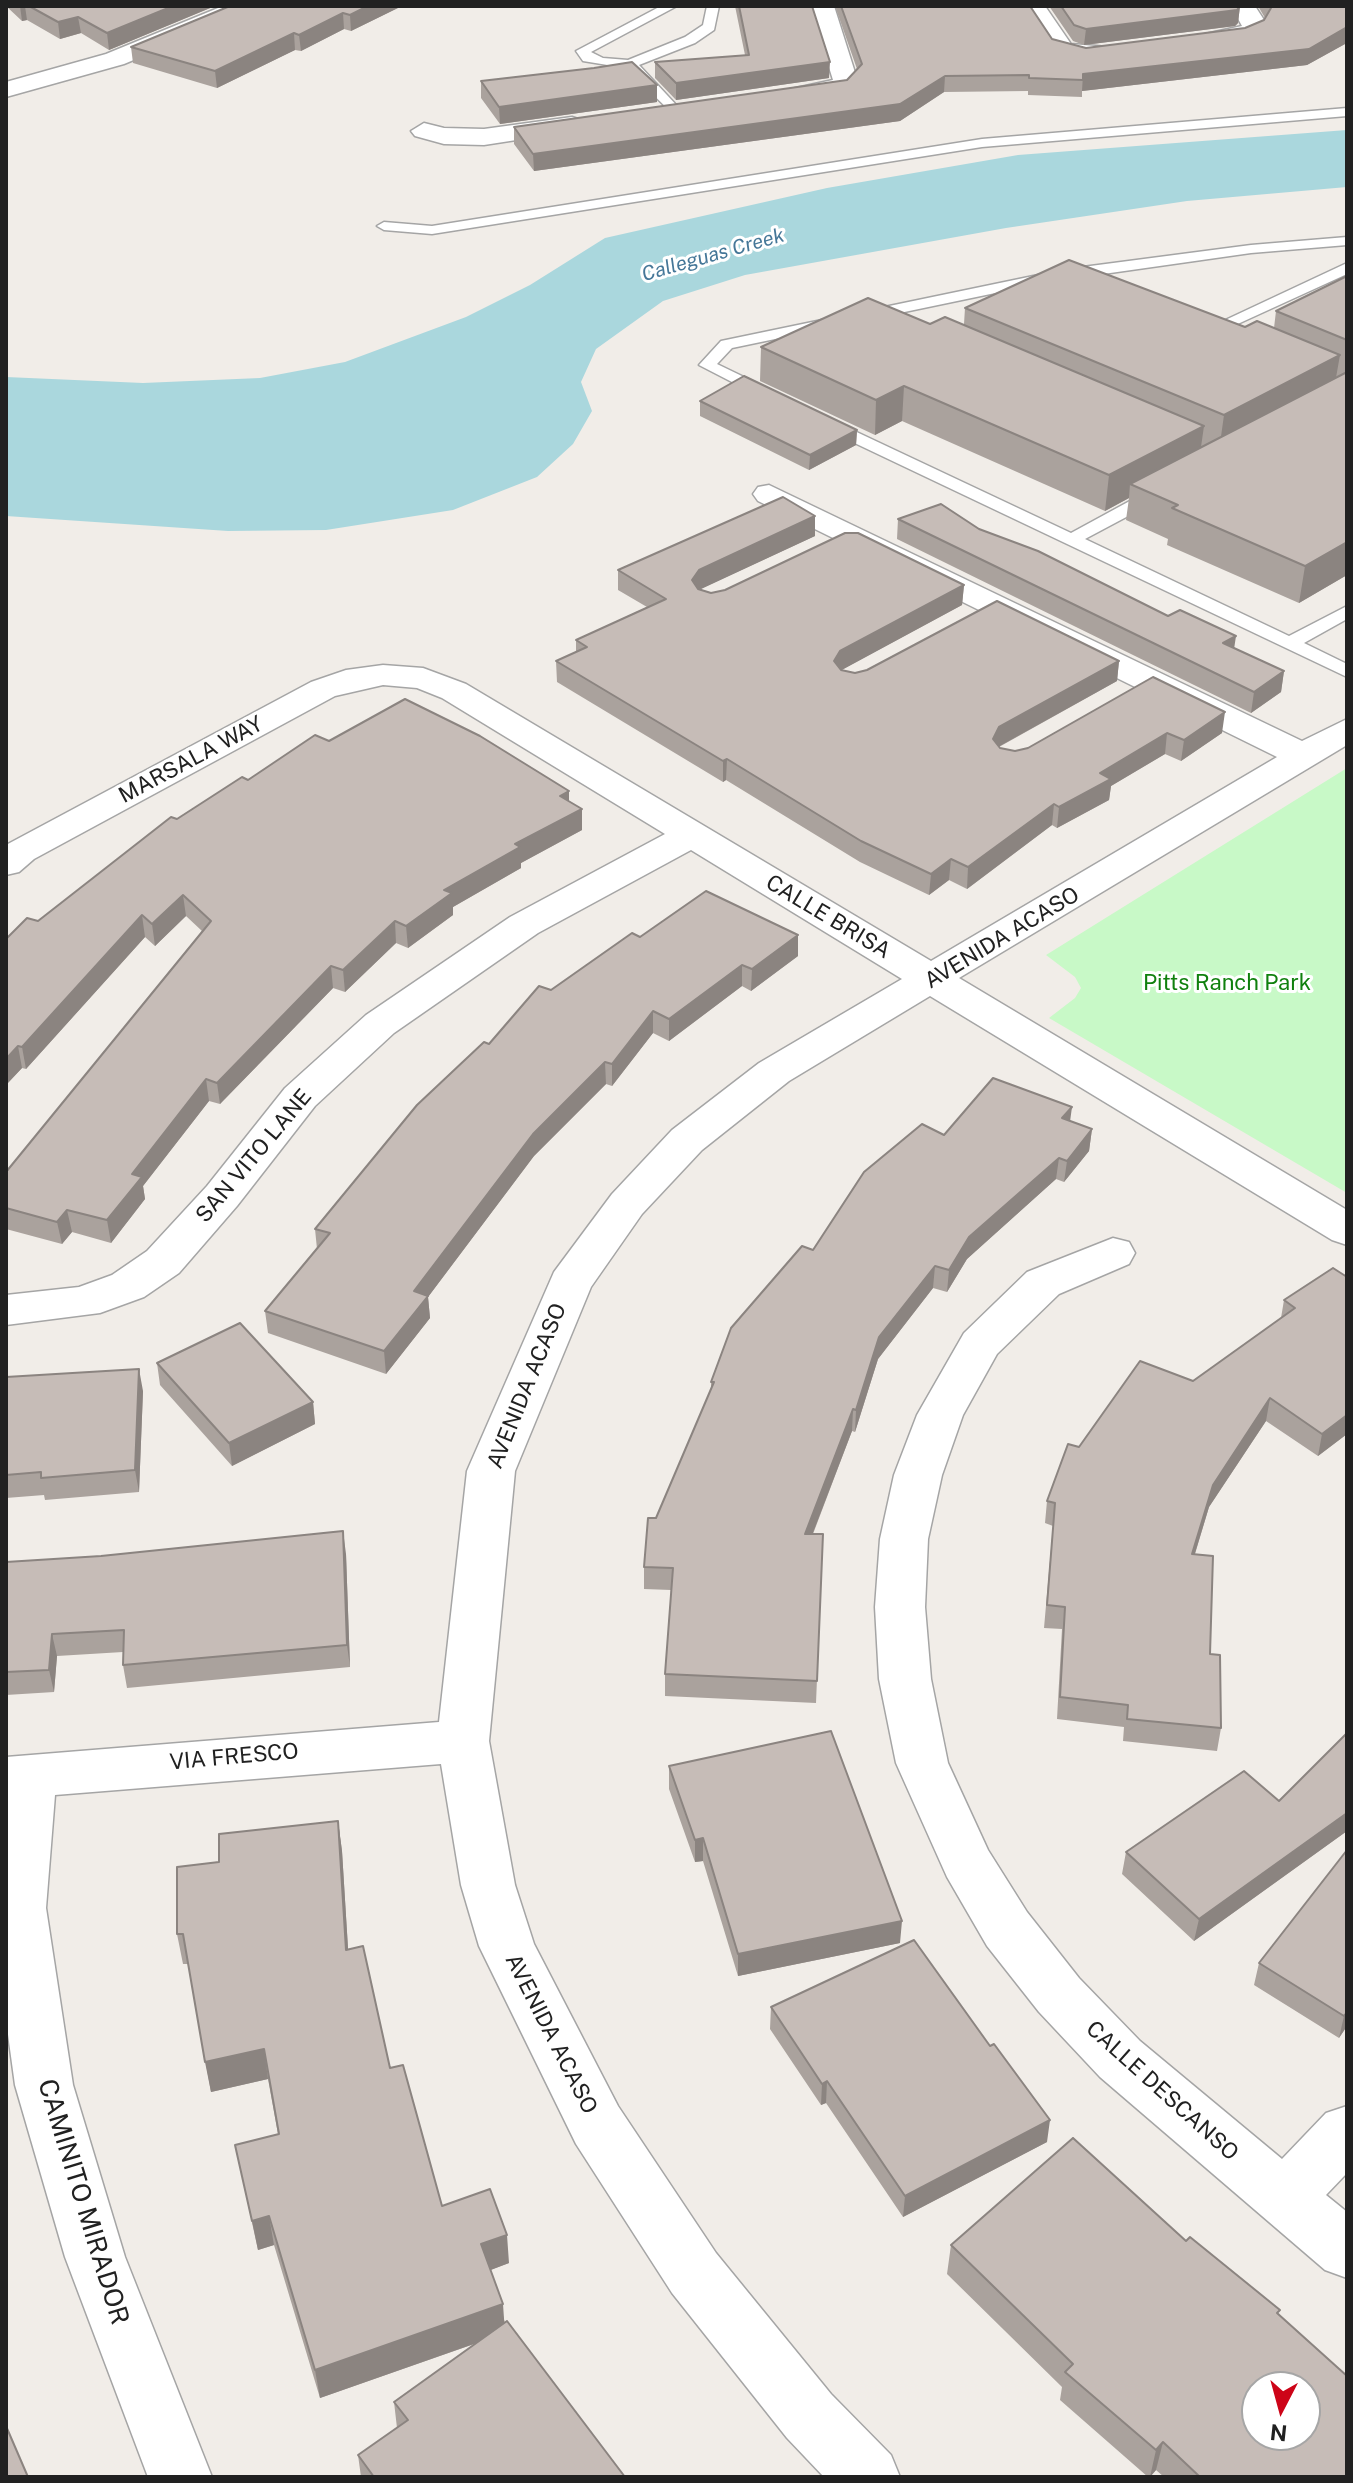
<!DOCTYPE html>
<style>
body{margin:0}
#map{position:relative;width:1353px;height:2483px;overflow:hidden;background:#f1ede8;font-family:"Public Sans",sans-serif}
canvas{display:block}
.frame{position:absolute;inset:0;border:8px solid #212121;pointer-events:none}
.north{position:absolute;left:1241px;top:2371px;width:80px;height:80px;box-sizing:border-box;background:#fff;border:2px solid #a6a6a6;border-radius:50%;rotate:186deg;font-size:22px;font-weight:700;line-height:32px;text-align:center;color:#212121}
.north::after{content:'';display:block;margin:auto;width:28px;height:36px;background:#cd0418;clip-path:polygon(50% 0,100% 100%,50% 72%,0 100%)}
</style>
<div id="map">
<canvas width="1353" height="2483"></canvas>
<div class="frame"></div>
<div class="north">N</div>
</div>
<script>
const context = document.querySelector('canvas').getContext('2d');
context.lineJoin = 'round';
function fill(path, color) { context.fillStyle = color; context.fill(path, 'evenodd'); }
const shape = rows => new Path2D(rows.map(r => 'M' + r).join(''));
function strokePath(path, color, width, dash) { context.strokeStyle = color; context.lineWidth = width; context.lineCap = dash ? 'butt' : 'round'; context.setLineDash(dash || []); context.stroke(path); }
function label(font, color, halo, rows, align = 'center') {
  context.font = font + ' "Public Sans",sans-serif'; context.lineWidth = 6; context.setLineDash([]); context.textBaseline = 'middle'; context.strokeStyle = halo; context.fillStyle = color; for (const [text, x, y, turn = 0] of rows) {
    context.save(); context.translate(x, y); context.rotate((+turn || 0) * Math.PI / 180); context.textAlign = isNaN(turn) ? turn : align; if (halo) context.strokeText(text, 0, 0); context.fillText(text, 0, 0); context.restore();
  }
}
const park = shape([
 [1347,768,1347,1193,1049,1018,1075,998,1081,988,1075,977,1046,955]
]);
const water = shape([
 [1347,130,1347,187,1187,201,1006,228,745,275,663,301,596,349,581,382,592,411,573,444,537,477,453,510,326,530,228,531,6,516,6,377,143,383,260,378,345,362,466,317,530,285,605,238,827,188,1018,155]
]);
const lane = shape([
 [661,6,677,6,591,52,603,58,628,60,685,37,703,25,707,6,719,6,714,30,695,43,639,65,680,109,682,112,675,116,626,68,583,61,576,51,661,6],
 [1347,108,1347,116,982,147,432,234,384,230,377,226,384,222,432,226,982,139,1347,108],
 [1347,237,1347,245,1251,253,1075,278,1067,273,1075,268,1251,245,1347,237],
 [1347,263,1347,274,1218,333,1204,330,1347,263],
 [1043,274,1048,276,1048,282,732,348,717,364,773,391,773,397,761,397,699,365,721,341,1043,274],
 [829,419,1071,533,1150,490,1162,490,1162,498,1085,539,1289,636,1347,606,1347,619,1304,643,1347,664,1347,677,823,428,821,424,829,419]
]);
const street = shape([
 [223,6,255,6,251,11,124,64,6,97,6,82,106,54,223,6],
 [810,6,834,6,858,82,844,94,791,103,779,96,782,91,833,80,810,6],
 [1021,6,1045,6,1071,44,1108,47,1120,54,1108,61,1084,62,1053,54,1021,6],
 [1231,6,1255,6,1266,23,1261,34,1242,42,1200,49,1192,47,1188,42,1192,37,1242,26,1231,6],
 [572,117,581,120,585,125,581,130,484,145,444,144,415,136,411,131,424,123,444,128,484,129,572,117],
 [769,485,1302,741,1347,719,1347,745,959,978,1347,1210,1347,1245,1332,1240,930,996,789,1081,702,1150,642,1214,591,1287,515,1471,489,1741,515,1885,534,1944,618,2106,716,2253,831,2394,891,2455,900,2477,824,2477,787,2438,672,2293,576,2144,479,1946,461,1885,441,1764,55,1795,46,1908,73,2085,125,2257,212,2477,148,2477,65,2257,15,2085,6,2020,6,1757,439,1722,467,1471,554,1272,612,1194,672,1130,759,1063,902,979,691,850,538,933,394,1033,315,1106,237,1206,179,1273,144,1297,100,1313,6,1325,6,1295,79,1287,112,1275,147,1251,207,1186,285,1088,366,1015,510,917,665,834,442,698,417,688,383,685,335,696,34,859,19,872,6,875,6,845,311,682,346,670,383,665,423,668,466,684,931,961,1277,757,758,501,753,494,758,487,769,485],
 [1113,1238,1129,1242,1135,1253,1129,1264,1059,1294,997,1354,963,1415,942,1475,928,1539,925,1607,931,1679,948,1763,988,1850,1027,1912,1079,1978,1140,2041,1282,2159,1326,2113,1347,2106,1347,2173,1326,2195,1347,2212,1347,2278,1325,2270,1100,2077,1039,2012,987,1946,947,1877,896,1763,879,1679,875,1607,880,1539,894,1475,917,1415,964,1333,1027,1272,1113,1238]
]);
const wall = shape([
 [6,6,215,6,109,50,81,33,60,39,27,20,22,21],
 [230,6,402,6,351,31,344,29,301,51,295,50,217,88,133,63,131,47],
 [735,6,812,6,829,78,676,100,655,78,655,62,745,55],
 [835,6,1030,6,1052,39,1086,48,1245,28,1264,20,1265,18,1258,6,1347,6,1347,44,1345,44,1307,65,1082,91,1082,97,1028,95,1028,91,944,92,900,121,534,171,514,144,514,127,847,80,857,69],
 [1049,6,1240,6,1238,23,1235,26,1084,45,1073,41],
 [481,81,657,85,657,102,500,124,481,98],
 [1347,276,1347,575,1299,603,1167,545,1168,539,1126,520,1129,498,1105,511,902,421,875,435,760,381,761,347,930,324,964,324,965,308,1274,328,1276,311],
 [700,401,857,430,856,445,809,470,700,416],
 [815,516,815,536,700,589,711,593,964,585,962,605,841,670,855,673,1119,661,1117,681,999,747,1000,748,1015,751,1028,748,1153,677,1222,733,1181,761,1165,754,1111,786,1109,800,1057,828,1052,825,967,889,949,880,929,895,860,862,726,780,723,782,557,682,556,661,576,652,576,640,647,607,618,590,618,570],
 [898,519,979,529,1284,671,1281,692,1251,713,897,539],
 [329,741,569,801,582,830,521,863,521,868,453,907,453,915,408,948,396,943,345,992,333,988,220,1104,209,1101,143,1186,145,1199,111,1243,72,1232,62,1244,6,1229,6,1172,202,931,186,916,155,946,145,937,26,1069,22,1068,6,1085,38,921,177,819,248,780],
 [798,935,798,956,751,991,742,986,669,1041,653,1033,612,1086,606,1084,534,1156,428,1297,430,1318,386,1374,268,1333,265,1311,317,1249,315,1229,489,1044,551,990,640,937],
 [1070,1121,1092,1129,1089,1151,1064,1182,1056,1179,967,1259,947,1292,933,1288,878,1359,855,1432,852,1431,813,1534,823,1534,816,1703,665,1696,665,1674,671,1590,644,1589,644,1567,656,1518,711,1391,711,1382,813,1250,944,1135],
 [1347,1277,1347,1434,1318,1456,1266,1421,1209,1507,1195,1554,1221,1728,1217,1751,1123,1741,1124,1727,1057,1719,1062,1629,1044,1628,1053,1526,1045,1523,1047,1501,1079,1447,1193,1381,1281,1318,1284,1300],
 [157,1363,313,1402,315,1424,232,1466,160,1385],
 [6,1377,143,1391,139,1492,45,1500,44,1495,6,1498],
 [346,1554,350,1667,127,1688,123,1665,123,1652,57,1656,54,1692,6,1695,6,1562],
 [1347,1733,1347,1831,1194,1941,1122,1874,1126,1852,1279,1801],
 [669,1766,900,1943,738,1976,703,1861,695,1862,669,1789],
 [338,1821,342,1851,348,1949,390,2068,442,2206,509,2263,490,2270,505,2323,625,2477,361,2477,358,2455,397,2428,394,2402,477,2343,320,2398,274,2245,258,2250,235,2145,278,2134,268,2079,211,2092,188,1964,183,1964,177,1934,219,1862],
 [1347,1850,1347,2026,1339,2038,1254,1985,1259,1963],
 [771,2007,1047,2142,903,2217,826,2103,821,2105,770,2029],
 [1186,2241,1279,2314,1347,2477,1164,2477,1156,2470,1150,2477,1148,2477,1060,2400,1062,2387,947,2274,951,2245]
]);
const shadedWall = shape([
 [20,6,25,6,27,20,22,21],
 [173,6,215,6,109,50,107,33],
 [368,6,402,6,351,31,350,15],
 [1240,6,1238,23,1235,26,1084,45,1086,29],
 [343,13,344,29,301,51,299,35],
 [78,17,81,33,60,39,58,22],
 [1347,27,1345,44,1307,65,1082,91,1083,74],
 [294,33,295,50,217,88,215,71],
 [830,62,829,78,676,100,676,83],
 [945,76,944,92,900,121,534,171,533,154],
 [657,85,657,102,500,124,499,107],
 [1340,355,1334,389,1219,451,1224,415],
 [904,386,902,421,875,435,876,400],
 [1204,426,1199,461,1130,484,1129,498,1105,511,1109,475],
 [857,430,856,445,809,470,810,455],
 [815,516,815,536,699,590,692,580,699,570],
 [1347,542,1347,575,1299,603,1305,566],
 [964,585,962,605,840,671,834,661,840,651],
 [1236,636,1233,656,1223,643],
 [1119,661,1117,681,998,747,993,739,999,727],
 [1284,671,1281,692,1251,713,1254,692],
 [1225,712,1222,733,1181,761,1184,740],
 [1167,733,1165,754,1111,786,1109,800,1057,828,1059,807,1100,773],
 [727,759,726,780,723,782,723,761],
 [569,791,569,812,560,796],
 [1054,804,1052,825,967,889,968,867],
 [582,809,582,830,521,863,521,868,453,907,453,915,408,948,406,926,444,890,515,844],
 [951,859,949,880,929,895,931,874],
 [183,895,186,916,155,946,152,924],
 [142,915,145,937,26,1069,22,1047],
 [395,921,396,943,345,992,343,970],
 [798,935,798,956,751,991,752,969],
 [742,965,742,986,669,1041,669,1019],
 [331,966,333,988,220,1104,217,1083],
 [653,1011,653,1033,612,1086,612,1064],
 [18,1046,22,1068,6,1085,6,1059],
 [605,1062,606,1084,534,1156,428,1297,430,1318,386,1374,384,1351,414,1291,533,1134],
 [206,1079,209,1101,143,1186,145,1199,111,1243,107,1220,132,1174],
 [1072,1107,1069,1129,1062,1118],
 [1092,1129,1089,1151,1064,1182,1067,1161],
 [1059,1158,1056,1179,967,1259,947,1292,949,1270,969,1237],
 [67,1210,72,1232,62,1244,57,1222],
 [935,1266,933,1288,878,1359,855,1432,856,1410,879,1337],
 [139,1369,143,1391,139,1492,135,1470],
 [1270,1398,1266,1421,1209,1507,1188,1576,1192,1554,1213,1485],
 [313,1402,315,1424,232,1466,229,1443],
 [853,1409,852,1431,804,1556,805,1534],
 [1347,1415,1347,1434,1318,1456,1322,1434],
 [343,1531,346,1554,350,1667,347,1645],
 [52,1634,57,1656,54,1692,49,1670],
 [1347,1813,1347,1831,1194,1941,1199,1919],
 [338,1821,342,1851,350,1980,346,1950],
 [703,1838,703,1861,695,1862,695,1840],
 [902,1921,900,1943,738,1976,738,1954],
 [1347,2012,1347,2026,1339,2038,1344,2016],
 [264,2049,268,2079,211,2092,205,2062],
 [827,2081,826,2103,821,2105,822,2084],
 [1050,2120,1047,2142,903,2217,905,2196],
 [269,2216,274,2245,258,2250,252,2221],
 [507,2235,509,2263,483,2273,481,2244],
 [503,2304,505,2333,320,2398,315,2370],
 [1163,2442,1156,2470,1150,2477,1156,2450]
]);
const building = shape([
 [29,6,173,6,107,33,78,17,58,22,29,6],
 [230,6,368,6,350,15,343,13,299,35,294,33,215,71,131,47,230,6],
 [739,6,812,6,830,62,676,83,655,62,749,55,739,6],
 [841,6,1030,6,1052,39,1086,48,1245,28,1264,20,1271,8,1270,6,1347,6,1347,27,1309,49,1083,74,1083,80,1029,78,1029,75,945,76,900,104,533,154,514,127,847,80,862,64,841,6],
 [1061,6,1240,6,1237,10,1086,29,1074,25,1061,6],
 [632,62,657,85,499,107,481,81,594,68,632,62],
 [1069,260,1245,327,1257,321,1340,355,1224,415,965,308,1069,260],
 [1347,276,1347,340,1276,311,1347,276],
 [868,298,930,324,945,317,1204,426,1109,475,904,386,876,400,761,347,868,298],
 [1347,372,1347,542,1305,566,1172,508,1178,505,1130,484,1347,372],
 [744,376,857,430,810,455,700,401,744,376],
 [783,497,815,516,699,570,692,580,698,589,711,593,725,590,845,533,858,533,964,585,840,651,834,661,841,670,855,673,867,670,997,601,1119,661,999,727,993,739,1000,748,1015,751,1028,748,1153,677,1225,712,1184,740,1167,733,1100,773,1111,779,1059,807,1054,804,968,867,951,859,931,874,861,841,727,759,723,761,556,661,587,647,576,640,666,599,618,570,783,497],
 [941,504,979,529,1038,551,1168,616,1180,610,1236,636,1223,643,1284,671,1254,692,898,519,941,504],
 [405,699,480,736,569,791,560,796,582,809,515,844,520,847,444,890,452,893,406,926,395,921,343,970,331,966,217,1083,206,1079,132,1174,142,1177,107,1220,67,1210,57,1222,6,1208,6,1172,211,921,183,895,152,924,142,915,22,1047,18,1046,6,1059,6,939,27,918,38,921,171,817,177,819,242,777,248,780,315,735,329,741,405,699],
 [706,891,798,935,752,969,742,965,669,1019,653,1011,612,1064,605,1062,533,1134,414,1291,428,1296,384,1351,265,1311,330,1233,315,1229,417,1105,484,1042,489,1044,539,986,551,990,632,933,640,937,706,891],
 [993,1078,1072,1107,1062,1118,1092,1129,1067,1161,1059,1158,969,1237,949,1270,935,1266,879,1337,856,1410,853,1409,805,1534,823,1534,817,1681,665,1674,673,1568,644,1567,648,1518,656,1518,714,1382,711,1382,731,1328,802,1246,813,1250,864,1172,922,1124,944,1135,993,1078],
 [1333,1268,1347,1277,1347,1415,1322,1434,1270,1398,1213,1485,1192,1554,1213,1556,1210,1654,1220,1655,1221,1728,1127,1719,1128,1705,1060,1697,1065,1607,1047,1605,1055,1503,1047,1501,1068,1444,1079,1447,1140,1361,1193,1381,1295,1308,1284,1300,1333,1268],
 [240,1323,313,1402,229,1443,157,1363,240,1323],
 [139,1369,135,1470,41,1478,41,1472,6,1475,6,1377,139,1369],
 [343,1531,347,1645,123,1665,124,1630,52,1634,49,1670,6,1672,6,1562,101,1556,343,1531],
 [831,1731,902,1921,738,1954,703,1838,695,1840,669,1766,831,1731],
 [1347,1733,1347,1813,1199,1919,1126,1852,1244,1771,1279,1801,1347,1733],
 [338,1821,346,1950,363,1946,390,2068,403,2065,442,2206,490,2189,507,2235,481,2244,503,2304,315,2370,269,2216,252,2221,235,2145,279,2134,264,2049,205,2062,183,1934,177,1934,177,1867,219,1862,219,1834,338,1821],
 [1347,1850,1347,2012,1344,2016,1259,1963,1347,1850],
 [914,1940,990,2046,994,2044,1050,2120,905,2196,827,2081,822,2084,771,2007,914,1940],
 [1073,2138,1186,2241,1190,2237,1280,2310,1277,2313,1347,2376,1347,2477,1200,2477,1163,2442,1156,2450,1065,2372,1073,2364,951,2245,1073,2138],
 [1257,2387,1305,2387,1305,2435,1257,2435,1257,2387],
 [507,2321,625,2477,374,2477,358,2455,408,2420,394,2402,507,2321],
 [6,2426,28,2477,6,2477,6,2426]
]);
const farWaternames = [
 ["Calleguas Creek",713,255,-16]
];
const streetNames = [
 ["MARSALA WAY",191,760,-28],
 ["CALLE BRISA",828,917,31],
 ["AVENIDA ACASO",1002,938,-31],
 ["SAN VITO LANE",254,1156,-50],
 ["AVENIDA ACASO",527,1386,-68],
 ["VIA FRESCO",234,1757,-5],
 ["AVENIDA ACASO",551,2034,63],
 ["CALLE DESCANSO",1162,2091,42]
];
const parkNames = [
 ["Pitts Ranch Park",1227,983]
];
const nearStreetnames = [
 ["CAMINITO MIRADOR",83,2202,73]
];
fill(park, '#c8f9c7');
fill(water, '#aad7dd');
strokePath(lane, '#a5a5a5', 3);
strokePath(street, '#a5a5a5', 3);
fill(lane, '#fff');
fill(street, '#fff');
fill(wall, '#aaa29d');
fill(shadedWall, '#8b8480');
fill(building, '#c6bcb7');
strokePath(building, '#8b8480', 2);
label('italic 20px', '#457798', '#fff', farWaternames);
label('22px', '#212121', '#fff', streetNames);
label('22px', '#10800e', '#fff', parkNames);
label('26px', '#212121', '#fff', nearStreetnames);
</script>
